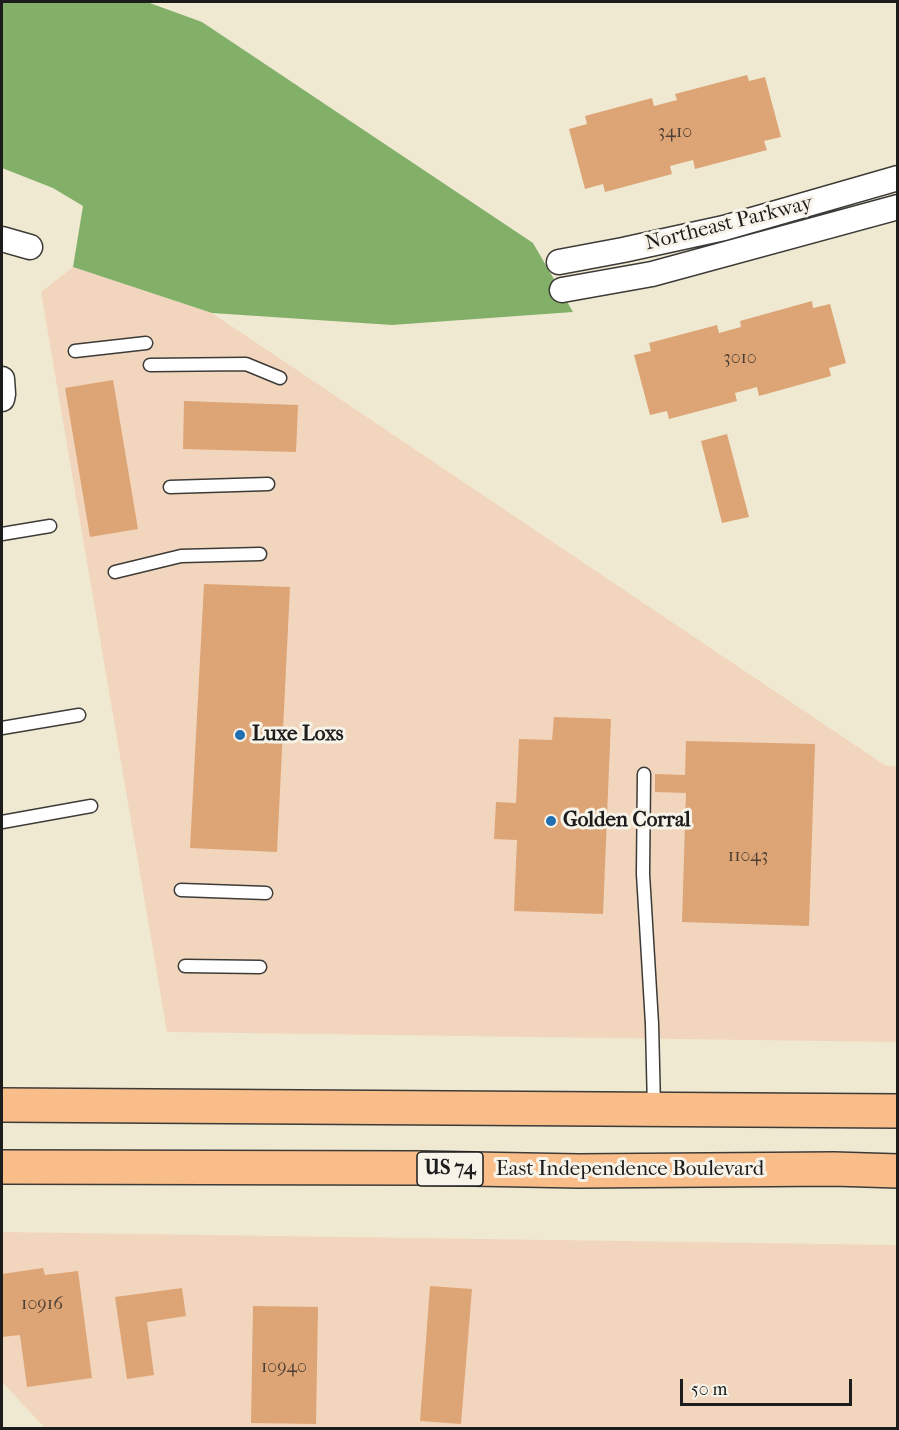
<!DOCTYPE html>
<style>
body{margin:0}
#map{position:relative;width:899px;height:1430px;overflow:hidden;background:#f0e9d2;font-family:"IM FELL French Canon",serif}
canvas{display:block}
.frame{position:absolute;inset:0;border:3px solid #1c1c1c;pointer-events:none}
.scale{position:absolute;left:680px;top:1379px;width:172px;height:27px;box-sizing:border-box;border:3px solid #1c1c1c;border-top:0;padding-left:8px;font-size:18px;line-height:21px;white-space:nowrap;color:#1c1c1c;-webkit-text-stroke:4px #f7f3e8;paint-order:stroke}
</style>
<div id="map">
<canvas width="899" height="1430"></canvas>
<div class="frame"></div>
<div class="scale">50 m</div>
</div>
<script>
const context = document.querySelector('canvas').getContext('2d');
context.lineJoin = 'round';
function fill(path, color) { context.fillStyle = color; context.fill(path, 'evenodd'); }
const shape = rows => new Path2D(rows.map(r => 'M' + r).join(''));
function strokePath(path, color, width, dash) { context.strokeStyle = color; context.lineWidth = width; context.lineCap = dash ? 'butt' : 'round'; context.setLineDash(dash || []); context.stroke(path); }
function label(font, color, halo, rows, align = 'center') {
  context.font = font + ' "IM FELL French Canon",serif'; context.lineWidth = 6; context.setLineDash([]); context.textBaseline = 'middle'; context.strokeStyle = halo; context.fillStyle = color; for (const [text, x, y, turn = 0] of rows) {
    context.save(); context.translate(x, y); context.rotate((+turn || 0) * Math.PI / 180); context.textAlign = isNaN(turn) ? turn : align; if (halo) context.strokeText(text, 0, 0); context.fillText(text, 0, 0); context.restore();
  }
}
const built = shape([
 [73,267,212,313,886,766,897,766,897,1042,167,1032,41,292],
 [2,1232,897,1245,897,1428,45,1428,2,1382]
]);
const forest = shape([
 [2,2,147,2,202,22,533,243,573,312,392,325,212,313,73,267,83,206,53,188,2,168]
]);
const building = shape([
 [747,75,749,81,765,77,781,137,764,141,767,150,695,169,693,160,670,166,672,174,605,192,603,184,585,189,569,129,587,124,585,116,652,98,654,106,677,100,675,94],
 [812,301,813,308,830,304,846,363,829,368,831,376,759,396,757,387,735,393,737,401,669,419,667,411,650,415,634,355,651,351,649,343,717,325,719,333,741,327,740,321],
 [113,380,138,529,90,537,65,388],
 [184,401,298,405,296,452,183,449],
 [727,434,749,517,722,523,701,441],
 [204,584,290,587,277,852,190,848],
 [554,717,611,719,603,914,514,911,517,840,494,839,496,802,516,803,519,739,552,740],
 [686,741,815,744,809,926,682,922,686,793,655,792,655,774,685,775],
 [43,1268,45,1275,78,1271,92,1378,27,1387,20,1335,2,1337,2,1274],
 [430,1286,472,1289,461,1424,420,1421],
 [182,1288,186,1316,147,1322,154,1375,127,1379,115,1297],
 [253,1306,318,1307,316,1424,251,1423]
]);
const lane = shape([
 [75,351,146,343],
 [150,365,246,364,280,378],
 [170,487,268,484],
 [2,534,50,526],
 [115,572,181,556,260,554],
 [2,728,79,715],
 [644,774,643,874,652,1024,654,1108],
 [2,822,91,806],
 [181,890,266,893],
 [185,966,260,967]
]);
const street = shape([
 [2,239,30,247],
 [559,262,623,250,724,228,898,178],
 [562,290,652,274,898,207],
 [2,379,3,394,2,399]
]);
const highway = shape([
 [2,1105,898,1111],
 [2,1167,420,1168,579,1171,834,1169,898,1171]
]);
const markers = [
 [240,735,6,"#1f6fb2"],
 [551,821,6,"#1f6fb2"]
];
const numberNames = [
 ["3410",675,133],
 ["3010",740,359],
 ["11043",748,857],
 ["10916",42,1305],
 ["10940",284,1368]
];
const shields = [
 [450,1169,66]
];
const shieldNames = [
 ["US 74",450,1169]
];
const streetNames = [
 ["Northeast Parkway",729,224,-14],
 ["East Independence Boulevard",630,1170]
];
const poiNames = [
 ["Luxe Loxs",252,735],
 ["Golden Corral",563,821]
];
fill(built, '#f2d5bd');
fill(forest, '#82b069');
fill(building, '#dda576');
strokePath(lane, '#3c3b37', 15);
strokePath(street, '#3c3b37', 27);
strokePath(highway, '#3c3b37', 36);
strokePath(lane, '#fff', 12);
strokePath(street, '#fff', 24);
strokePath(highway, '#f8bd89', 33);
for (const [x, y, r, color] of markers) { const dot = new Path2D(); dot.arc(x, y, r, 0, 2 * Math.PI); context.fillStyle = color; context.fill(dot); strokePath(dot, '#f7f3e8', 2); }
label('18px', '#4c3e32', null, numberNames);
for (const [x, y, w] of shields) { const box = new Path2D(); box.roundRect(x - w / 2, y - 17, w, 34, 4.5); context.fillStyle = '#f7f3e8'; context.fill(box); strokePath(box, '#1c1c1c', 1.5); }
label('bold 20px', '#1c1c1c', null, shieldNames);
label('21px', '#1c1c1c', '#f7f3e8', streetNames);
label('bold 21px', '#1c1c1c', '#f7f3e8', poiNames, 'left');
</script>
